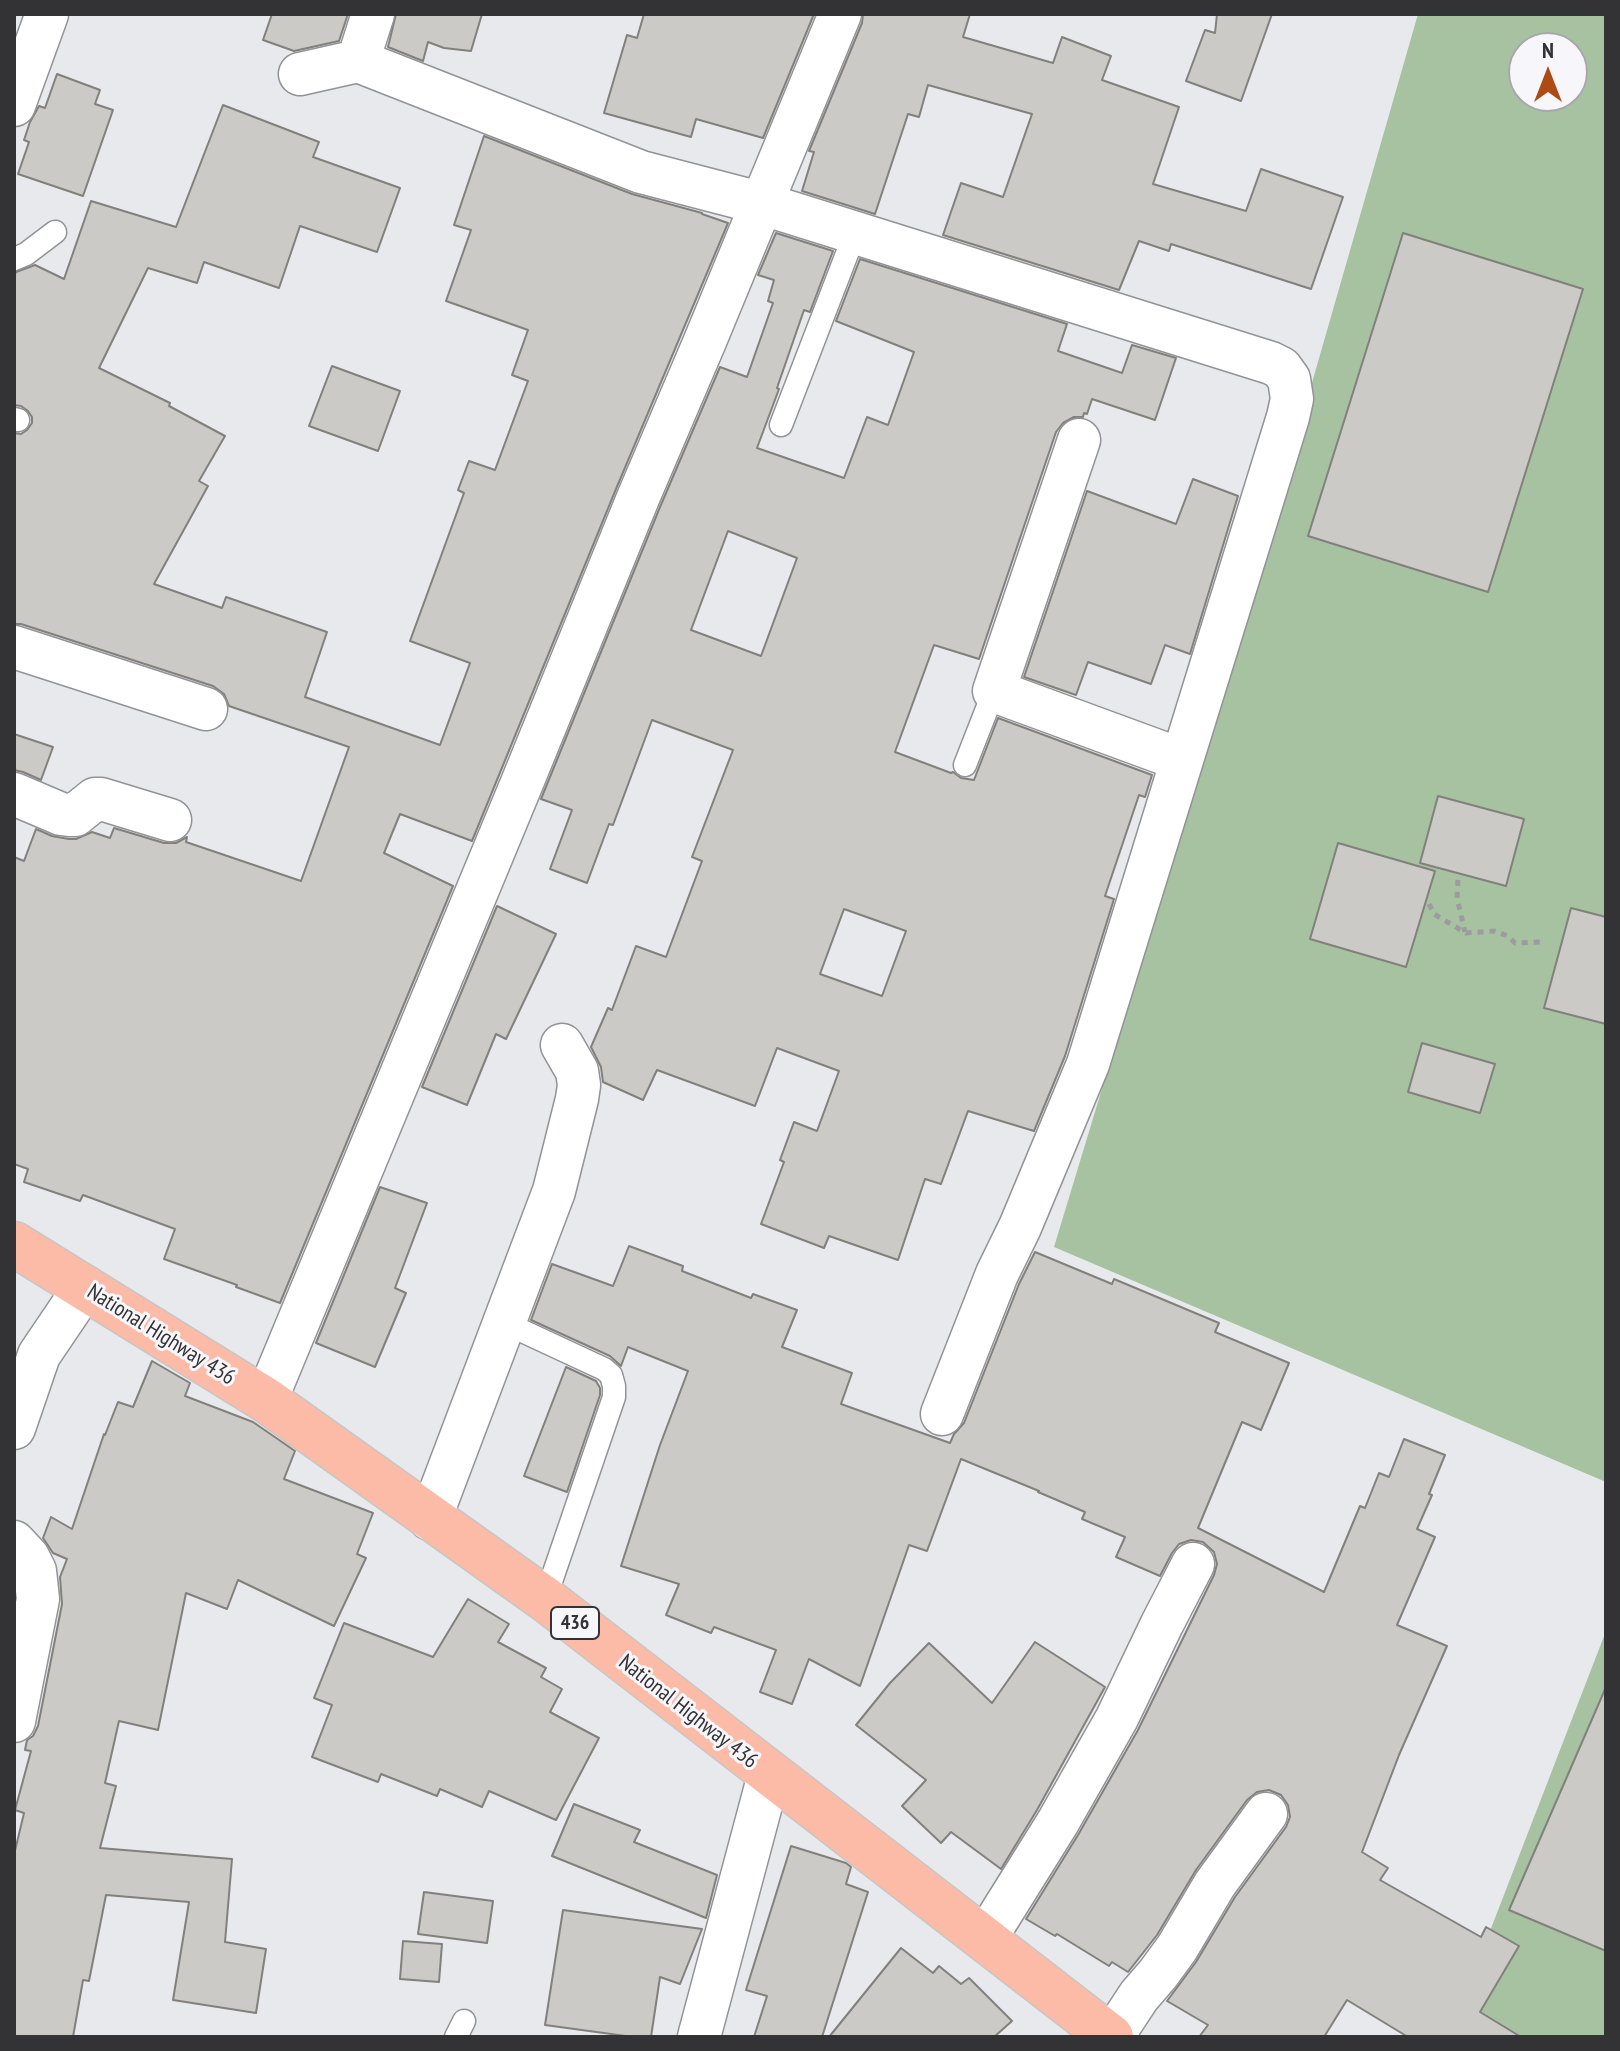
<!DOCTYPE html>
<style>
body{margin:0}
#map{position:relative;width:1620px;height:2051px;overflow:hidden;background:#e8e9ed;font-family:"PT Sans Narrow",sans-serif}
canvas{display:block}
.frame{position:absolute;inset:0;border:16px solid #333335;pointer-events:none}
.north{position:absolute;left:1508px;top:32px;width:80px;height:80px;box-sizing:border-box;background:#f6f6fb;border:2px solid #a8a8ac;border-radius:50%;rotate:0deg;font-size:22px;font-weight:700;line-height:32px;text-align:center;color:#333335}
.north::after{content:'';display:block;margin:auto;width:28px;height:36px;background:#ae4a14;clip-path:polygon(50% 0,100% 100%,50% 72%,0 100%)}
</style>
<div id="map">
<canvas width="1620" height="2051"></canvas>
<div class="frame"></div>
<div class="north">N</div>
</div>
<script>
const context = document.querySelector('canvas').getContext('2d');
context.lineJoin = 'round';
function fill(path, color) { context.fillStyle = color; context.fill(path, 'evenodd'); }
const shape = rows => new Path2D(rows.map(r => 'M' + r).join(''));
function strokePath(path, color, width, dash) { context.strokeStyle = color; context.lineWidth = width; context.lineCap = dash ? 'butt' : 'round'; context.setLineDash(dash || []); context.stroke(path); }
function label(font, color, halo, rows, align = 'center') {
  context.font = font + ' "PT Sans Narrow",sans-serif'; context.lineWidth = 6; context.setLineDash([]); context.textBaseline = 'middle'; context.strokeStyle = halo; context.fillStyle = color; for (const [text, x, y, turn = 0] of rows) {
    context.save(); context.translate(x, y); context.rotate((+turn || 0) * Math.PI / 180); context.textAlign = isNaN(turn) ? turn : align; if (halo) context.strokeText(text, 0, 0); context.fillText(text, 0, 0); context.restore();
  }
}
const green = shape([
 [1418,14,1606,14,1606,1482,1054,1247,1236,647],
 [1524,48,1572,48,1572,96,1524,96],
 [1606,1631,1606,2037,1449,2037]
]);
const building = shape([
 [272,14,348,14,339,41,294,51,263,40,272,14],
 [396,14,482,14,471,51,444,48,428,42,423,61,388,47,396,14],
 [644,14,814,14,763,138,696,119,691,137,604,113,627,35,637,38,644,14],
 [863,14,970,14,963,37,1053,63,1062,37,1111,56,1102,80,1179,107,1153,184,1246,211,1261,169,1343,197,1311,289,1171,244,1169,251,1139,241,1119,290,943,235,961,183,1003,197,1032,114,928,85,919,117,908,114,875,214,802,191,814,152,809,151,862,23,863,14],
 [1217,14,1272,14,1241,101,1186,81,1205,30,1215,33,1217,14],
 [57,74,100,90,95,104,113,110,83,196,18,174,29,142,24,140,30,122,39,106,45,108,57,74],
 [223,105,319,142,313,157,400,188,377,252,300,226,279,288,204,262,197,283,148,268,99,368,170,403,169,406,225,436,199,481,208,486,154,584,222,608,226,597,327,632,305,697,440,745,470,663,410,641,464,493,458,490,469,461,495,470,528,381,512,375,528,330,446,301,471,230,454,225,484,136,632,194,702,213,702,214,728,223,616,489,472,841,400,814,384,853,453,886,280,1303,236,1287,237,1285,164,1259,175,1229,83,1195,80,1201,24,1182,28,1169,14,1164,14,857,24,861,36,829,52,836,69,839,76,839,92,832,110,838,114,828,164,843,176,843,187,837,186,842,301,881,349,747,229,706,224,694,213,686,21,624,14,624,14,433,21,434,27,430,32,423,32,417,28,411,21,406,14,405,14,277,16,272,35,265,64,279,91,201,176,227,223,105],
 [776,233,833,251,810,312,804,310,777,388,779,389,757,448,844,478,867,417,888,425,914,352,836,321,860,259,1067,324,1058,351,1122,373,1132,345,1176,358,1155,420,1092,399,1087,414,1084,413,1083,417,1074,417,1063,423,1056,432,979,659,934,645,895,752,951,773,953,772,961,778,974,780,998,718,1152,775,1145,797,1139,795,1105,896,1114,899,1065,1056,1034,1131,968,1111,941,1184,925,1179,898,1260,829,1236,824,1248,761,1224,784,1162,780,1160,794,1122,817,1131,839,1071,777,1048,755,1106,657,1070,643,1100,603,1082,601,1067,591,1047,608,1008,612,1010,636,946,666,957,702,861,692,857,733,750,652,720,613,825,609,824,587,883,550,869,572,810,541,799,660,507,720,367,747,377,773,303,768,301,774,280,758,275,776,233],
 [728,531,797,558,761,656,691,630,728,531],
 [844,909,906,931,882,996,820,974,844,909],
 [1403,233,1583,289,1488,592,1308,536,1403,233],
 [332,366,400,391,378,451,309,426,332,366],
 [1193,479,1238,496,1190,654,1165,645,1151,684,1088,662,1076,695,1024,677,1087,491,1176,524,1193,479],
 [14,734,53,747,41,780,23,772,14,770,14,734],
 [1438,796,1524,819,1506,886,1420,863,1438,796],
 [1338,843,1435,871,1406,967,1310,939,1338,843],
 [497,906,556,934,506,1039,496,1034,467,1105,422,1087,497,906],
 [1571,908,1606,917,1606,1024,1544,1008,1571,908],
 [1422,1043,1495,1064,1480,1113,1408,1092,1422,1043],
 [380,1187,427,1203,395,1288,406,1293,375,1367,316,1343,380,1187],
 [629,1246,683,1266,682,1271,751,1298,753,1294,797,1310,782,1347,852,1373,841,1404,950,1443,954,1434,964,1423,1019,1284,1035,1252,1112,1284,1114,1279,1219,1323,1215,1332,1289,1363,1261,1430,1242,1422,1198,1528,1324,1592,1360,1506,1365,1508,1379,1473,1389,1477,1404,1439,1445,1455,1429,1494,1432,1495,1417,1529,1435,1537,1397,1625,1447,1646,1399,1755,1362,1852,1388,1868,1380,1880,1481,1937,1486,1927,1519,1946,1480,2012,1521,2037,1408,2037,1347,2000,1324,2037,1199,2037,1208,2025,1167,2001,1196,1962,1235,1897,1286,1827,1290,1817,1288,1805,1281,1795,1269,1790,1257,1792,1247,1800,1196,1870,1157,1935,1128,1972,1112,1962,1109,1966,1057,1934,1055,1936,1026,1919,1078,1835,1138,1730,1214,1575,1217,1564,1214,1552,1203,1542,1191,1540,1179,1544,1172,1553,1160,1576,1116,1557,1125,1537,1082,1519,1085,1512,1038,1492,1039,1491,961,1459,927,1551,909,1545,860,1686,809,1659,792,1704,760,1692,776,1650,714,1627,711,1633,666,1615,679,1584,621,1566,660,1445,688,1371,628,1347,621,1366,610,1356,531,1320,552,1264,613,1286,629,1246],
 [152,1361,190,1383,185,1396,253,1422,295,1451,284,1479,373,1513,357,1554,366,1558,334,1626,238,1580,227,1609,186,1593,158,1730,119,1721,105,1783,116,1786,100,1848,232,1859,225,1942,266,1949,256,2013,173,2000,189,1902,106,1895,89,1981,83,1980,73,2037,14,2037,14,1855,24,1813,15,1810,31,1751,25,1750,27,1740,33,1736,38,1726,62,1604,60,1577,67,1559,53,1553,43,1538,51,1517,72,1529,104,1434,105,1435,118,1402,133,1407,152,1361],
 [566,1367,596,1381,600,1388,600,1395,567,1492,524,1476,566,1367],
 [468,1599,509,1624,498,1642,546,1668,541,1677,562,1689,550,1712,599,1738,556,1820,489,1791,482,1807,440,1789,437,1796,381,1774,378,1782,312,1757,332,1705,314,1698,344,1623,433,1657,468,1599],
 [1035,1642,1105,1687,1037,1810,1001,1869,951,1832,941,1843,902,1806,926,1780,856,1725,890,1683,929,1643,992,1703,1035,1642],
 [1606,1687,1606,1951,1509,1910,1606,1687],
 [574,1804,640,1830,634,1842,717,1875,706,1918,552,1856,574,1804],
 [791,1846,846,1863,851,1867,846,1884,868,1892,822,2037,754,2037,767,1996,746,1990,791,1846],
 [424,1892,493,1901,487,1943,418,1934,424,1892],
 [563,1910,702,1929,680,1984,660,1977,651,2037,633,2037,545,2025,563,1910],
 [403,1941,442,1944,439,1982,400,1979,403,1941],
 [901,1948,933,1973,939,1966,961,1984,969,1978,1012,2021,994,2037,829,2037,901,1948]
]);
const path = shape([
 [1458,880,1457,898,1465,932],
 [1429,904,1434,914,1466,933,1495,931,1508,936,1515,943,1542,942]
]);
const service = shape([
 [14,259,26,254,55,232],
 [14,419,18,420],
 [781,425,855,233],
 [965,765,994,691],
 [503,1322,604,1369,611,1375,614,1386,614,1397,545,1599],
 [456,2037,464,2021]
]);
const minor = shape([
 [358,61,373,14],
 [300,74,358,61,641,172,760,203,1271,363,1281,368,1289,379,1292,399,1288,417,1088,1064,1020,1227,997,1274,942,1414],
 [14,105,47,14],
 [1079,440,994,691,1182,760],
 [14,647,206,709],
 [14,794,61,814,69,815,75,815,95,799,101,799,170,820],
 [266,1400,524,778,638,498,705,341,840,14],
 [14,1428,39,1355,85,1287],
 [430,1519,554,1191,577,1099,579,1085,577,1071,562,1045],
 [14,1542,28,1557,35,1571,38,1599,14,1721],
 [985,1939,1058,1822,1117,1718,1162,1624,1193,1564],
 [699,2037,769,1775],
 [1112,2037,1139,1996,1158,1974,1177,1948,1215,1884,1266,1814]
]);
const primary = shape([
 [14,1244,266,1400,545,1599,1111,2037]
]);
const shields = [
 [575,1623,48]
];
const shieldNames = [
 ["436",575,1623]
];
const streetNames = [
 ["National Highway 436",161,1335,32],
 ["National Highway 436",688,1712,38]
];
fill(green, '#a6c2a0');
fill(building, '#cccac6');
strokePath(building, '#82807c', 2);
strokePath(service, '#929397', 25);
strokePath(minor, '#929397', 45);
strokePath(primary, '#c6c6c6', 47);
strokePath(path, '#9c9ca0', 5, [6, 6]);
strokePath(service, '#fff', 22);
strokePath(minor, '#fff', 42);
strokePath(primary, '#fbbba7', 44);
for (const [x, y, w] of shields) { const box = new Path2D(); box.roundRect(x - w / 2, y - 16, w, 32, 6); context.fillStyle = '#f6f6fb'; context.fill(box); strokePath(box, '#333335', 2); }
label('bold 20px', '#333335', null, shieldNames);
label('22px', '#333335', '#f6f6fb', streetNames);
</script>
